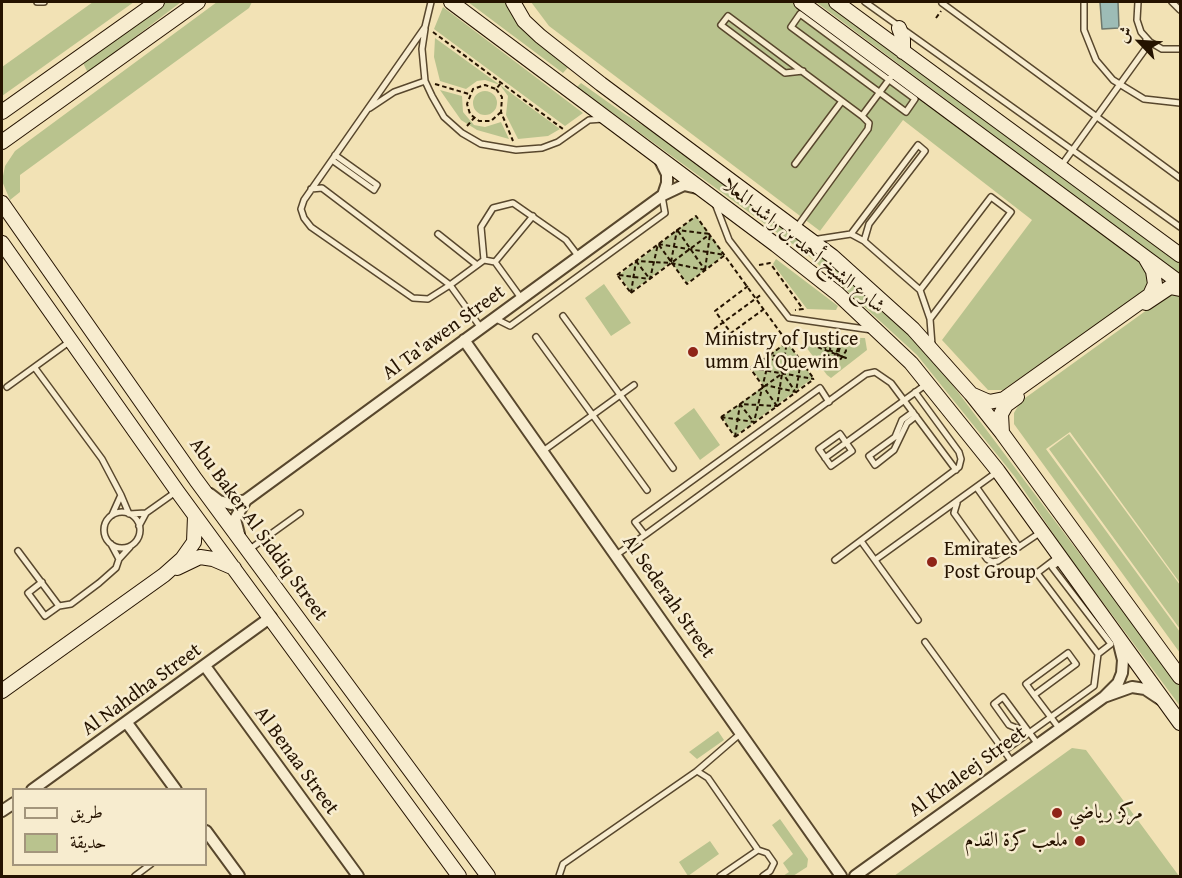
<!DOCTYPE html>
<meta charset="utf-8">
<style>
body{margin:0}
#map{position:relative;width:1182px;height:878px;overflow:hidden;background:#f2e2b5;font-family:"Gentium Book Plus",Amiri,serif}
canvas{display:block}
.frame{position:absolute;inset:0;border:3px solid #251300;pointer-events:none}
.legend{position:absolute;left:12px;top:788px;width:195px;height:78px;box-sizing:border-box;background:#f7eccf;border:2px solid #a3957c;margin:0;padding:8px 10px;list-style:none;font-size:18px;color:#251300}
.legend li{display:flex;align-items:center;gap:12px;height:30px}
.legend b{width:30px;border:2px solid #a3957c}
.north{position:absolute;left:1110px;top:12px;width:60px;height:60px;-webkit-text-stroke:4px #f7eccf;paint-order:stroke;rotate:295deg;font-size:16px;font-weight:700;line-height:24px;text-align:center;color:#251300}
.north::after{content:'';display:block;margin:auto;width:21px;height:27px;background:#251300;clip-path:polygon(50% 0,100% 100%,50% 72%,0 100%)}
</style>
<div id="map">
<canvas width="1182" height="878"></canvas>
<div class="frame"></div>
<ul class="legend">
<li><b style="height:8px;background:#f7eccf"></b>طريق</li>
<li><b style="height:16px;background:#b9c38e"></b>حديقة</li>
</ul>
<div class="north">ش</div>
</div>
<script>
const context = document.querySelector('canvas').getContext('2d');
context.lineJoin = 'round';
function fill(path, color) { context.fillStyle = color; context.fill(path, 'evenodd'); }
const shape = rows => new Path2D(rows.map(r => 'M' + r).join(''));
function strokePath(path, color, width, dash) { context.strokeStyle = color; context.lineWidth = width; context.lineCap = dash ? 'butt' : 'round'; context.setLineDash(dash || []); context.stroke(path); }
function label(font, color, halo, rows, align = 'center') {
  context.font = font + ' "Gentium Book Plus",Amiri,serif'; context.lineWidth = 5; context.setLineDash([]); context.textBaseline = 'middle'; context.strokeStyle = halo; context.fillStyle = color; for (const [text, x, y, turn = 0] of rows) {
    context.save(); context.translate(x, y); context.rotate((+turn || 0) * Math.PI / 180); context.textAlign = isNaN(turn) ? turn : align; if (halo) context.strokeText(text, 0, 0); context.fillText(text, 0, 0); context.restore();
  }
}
const green = shape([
 [93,2,134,2,2,96,2,67],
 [165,2,181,2,88,73,83,63],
 [217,2,252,2,249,8,20,175,20,192,10,200,2,181,5,166,15,151],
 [468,2,506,2,517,19,571,64,563,73],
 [531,2,793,2,927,97,1143,258,1153,276,1147,289,1003,390,988,390,942,340,1032,220,903,120,820,231,549,26],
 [816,2,830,2,1180,262,1180,275],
 [443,7,583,113,565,126,434,29],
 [435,38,500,85,560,129,548,136,518,139,506,115,508,96,500,85,485,80,477,81,466,89,440,81,434,57],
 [581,83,626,115,669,141,818,250,924,347,1180,687,1180,706,1067,554,1015,477,917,355,809,256,577,87],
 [440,90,462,96,463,112,474,125,485,127,501,122,509,139,477,130,461,120],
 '473 103a12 12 0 1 1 24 0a12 12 0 1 1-24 0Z',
 [696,216,725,255,687,283,671,262,631,292,619,275],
 [776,259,838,306,836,310,807,309,773,264],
 [604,284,631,323,611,336,585,298],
 [1169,294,1180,294,1180,583,1070,432,1046,449,1180,632,1180,653,1014,424,1014,413,1021,401],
 [805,337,865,338,867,350,831,378,827,375,803,343],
 [787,342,813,378,735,436,722,417,764,386,751,368],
 [694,408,720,445,700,460,674,423],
 [1069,434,1180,585,1180,629,1049,449],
 [718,731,724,740,697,759,689,752],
 [1072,748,1086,750,1179,876,894,876],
 [780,819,808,859,807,867,793,876,783,876,789,872,783,863,793,854,772,825],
 [710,841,719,854,688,876,679,862]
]);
const water = shape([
 [1100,2,1118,2,1119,28,1102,29,1100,2]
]);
const path = shape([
 [936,18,941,11],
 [433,32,563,129],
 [435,84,469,94],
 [496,89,502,97,501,112,513,141],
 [501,112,491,121,479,121,470,114,467,104,473,89,485,85,496,89,501,83],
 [467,126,474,118],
 [678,231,705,270],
 [659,245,687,284,725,255],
 [636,261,649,278],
 [671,262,677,230,710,234,705,270],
 [759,265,770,263,803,309,795,310],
 [617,275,696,216,814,379],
 [619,275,650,279,658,244,725,255],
 [618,276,631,293],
 [748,286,715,311,731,333,764,309],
 [631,293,636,261,671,263,705,270],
 [631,293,710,234],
 [714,329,762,294],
 [809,339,841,356,846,358,807,343,809,339],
 [770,355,787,342],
 [825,356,829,355,831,344],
 [826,360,833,359,838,349,836,343],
 [830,363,836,360,841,344],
 [836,366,846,351,845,346],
 [752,368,814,379],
 [740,404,801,360],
 [777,406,750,368,770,355,795,391],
 [721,417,754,422,770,355,801,360,796,392,765,385],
 [721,417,740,404,753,421],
 [721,417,735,437],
 [735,437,740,404,777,406,787,341],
 [735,437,814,379]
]);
const lane = shape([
 [37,2,44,2],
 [865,2,1180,227],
 [1084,2,1084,30,1096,60,1113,80,1144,99,1180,103],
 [1138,2,1137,20,1141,32,1150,42,1162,49,1180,49],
 [1172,2,1180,10],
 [942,3,1180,178],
 [800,14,915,99,906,112,791,27,800,14],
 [425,29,422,49,425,81,432,96,444,117,462,133,481,144,516,150,542,148,558,142,589,120,603,119],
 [803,71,785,73,721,25,728,16,862,116,894,73],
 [370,108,394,92,425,81],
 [332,160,374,190,377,185,335,155],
 [795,164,842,101],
 [1061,166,1146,48,1146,38],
 [311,189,322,188,450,285,428,299,413,298,311,227,304,218,301,209,304,200,425,27,431,2],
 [716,206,729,240,789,318,872,330],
 [797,227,868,129,869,123,862,116],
 [438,234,477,265],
 [851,234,918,145,925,151,869,224,864,241,920,290,930,319],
 [812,240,851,234,864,241],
 [484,260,481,227,493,208,513,203,566,240,579,257],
 [495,262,521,298],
 [920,290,991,197,1011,212,930,319,932,345],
 [563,316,673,468],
 [496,319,510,326,665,213,662,196],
 [481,328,450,285,484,260,495,262,533,216],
 [536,337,647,490],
 [35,368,102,459,121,495],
 [7,387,69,342],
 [913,412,902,420,895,437,869,456,875,465,894,450,907,423,916,416],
 [840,434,852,451,831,466,819,449,840,434],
 [543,451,634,385],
 [825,458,928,383],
 [977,488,1019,547],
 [957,503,954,513,987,559,992,562,998,561,1041,532],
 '104 530a18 18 0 1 1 36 0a18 18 0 1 1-36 0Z',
 [146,513,177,491],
 [112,515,121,495,129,514,146,513,139,526],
 [645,535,866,374,875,372,891,383,956,470],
 [861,541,918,620],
 [111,544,119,559,130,547],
 [250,549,300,513],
 [18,551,59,606,71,604,99,583,116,568,119,559],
 [616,555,645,535,635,522,820,388,829,402],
 [1058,557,1037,573,1098,654,1111,644,1052,567,1062,560],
 [835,560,959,467,961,459,959,452,915,392],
 [875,560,997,472],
 [42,582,28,593,45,616,59,606],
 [925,642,1012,762],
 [1034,695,1076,664,1068,653,1026,684,1034,695,1059,728],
 [1029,733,1009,725,994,704,1003,697,1037,743],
 [1004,751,1094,686,1098,654],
 [697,771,708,778,758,850,720,876],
 [758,850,767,853,774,863,770,871,763,876],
 [135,876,151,864],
 [559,876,563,864,697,771,741,733]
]);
const street = shape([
 [660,160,667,174,667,183,663,195,684,185,697,188],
 [464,340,841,876],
 [210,494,219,501,231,504,246,500,235,519,239,534],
 [246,500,663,195],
 [1118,640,1123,660,1122,673,1118,683,1104,697,1132,687,1145,689,1160,699],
 [205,666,358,876],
 [127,723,176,790],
 [32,790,271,617],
 [2,811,14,803],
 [206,831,239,876],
 [855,876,1104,697]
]);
const secondary = shape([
 [451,2,776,245,838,294,911,363,998,471,1180,723],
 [513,2,524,21,540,36,601,84,832,256,913,329,971,394,1002,433,1180,677],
 [801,2,1180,283],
 [836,2,1180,255],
 [899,28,903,39,903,52],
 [2,112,157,2],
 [2,142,198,2],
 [2,203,196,480,488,876],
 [2,243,177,491,459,876],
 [1146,303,1170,287,1180,289],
 [973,395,989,402,1004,399,1150,295,1155,284,1153,271,1146,259],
 [1002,433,1001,414,1006,405,1017,397],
 [177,568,200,557,213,559,234,568],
 [2,691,164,575,182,559,194,542,195,516]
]);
const markers = [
 [693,352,6,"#8f2418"],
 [932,562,6,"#8f2418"],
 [1057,813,6,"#8f2418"],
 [1080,841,6,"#8f2418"]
];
const streetNames = [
 ["شارع الشيخ أحمد بن راشد المعلا",803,246,39],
 ["Al Ta'awen Street",444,333,-36],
 ["Abu Baker Al Siddiq Street",258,530,54],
 ["Al Sederah Street",668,597,55],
 ["Al Nahdha Street",142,690,-36],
 ["Al Benaa Street",296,761,54],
 ["Al Khaleej Street",968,772,-36]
];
const poiNames = [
 ["Ministry of Justice",705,340],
 ["umm Al Quewin",705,363],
 ["Emirates",944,550],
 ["Post Group",944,573],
 ["مركز رياضي",1069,813],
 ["ملعب كرة القدم",1068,841,"right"]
];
fill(green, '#b9c38e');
fill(water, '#9dbcb6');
strokePath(water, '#6d786d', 1.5);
strokePath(lane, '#58472d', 8);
strokePath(street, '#58472d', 14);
strokePath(secondary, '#251300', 16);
strokePath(path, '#251300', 2, [4.5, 3]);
strokePath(lane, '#f7eccf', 5);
strokePath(street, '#f7eccf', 10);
strokePath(secondary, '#f7eccf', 14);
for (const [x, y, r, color] of markers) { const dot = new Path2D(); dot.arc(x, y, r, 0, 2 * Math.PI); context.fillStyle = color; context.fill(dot); strokePath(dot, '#f7eccf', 2); }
label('20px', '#251300', '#f7eccf', streetNames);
label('20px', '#251300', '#f7eccf', poiNames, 'left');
</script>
